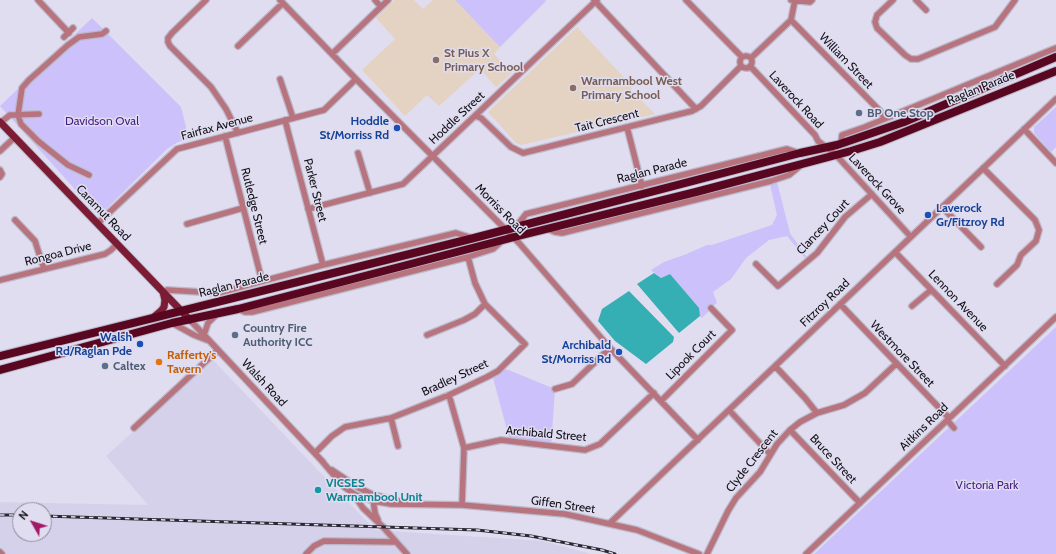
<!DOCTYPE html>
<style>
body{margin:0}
#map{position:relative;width:1056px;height:554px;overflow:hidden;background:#e0ddf0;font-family:Cabin,sans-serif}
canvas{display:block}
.north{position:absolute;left:12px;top:502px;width:40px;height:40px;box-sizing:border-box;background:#e0ddf0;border:1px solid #8e8b99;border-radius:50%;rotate:309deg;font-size:11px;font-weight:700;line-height:16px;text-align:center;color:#121117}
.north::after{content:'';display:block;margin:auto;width:14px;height:18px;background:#a11a66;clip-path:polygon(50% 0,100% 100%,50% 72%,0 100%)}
</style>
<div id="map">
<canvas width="1056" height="554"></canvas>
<div class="north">N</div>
</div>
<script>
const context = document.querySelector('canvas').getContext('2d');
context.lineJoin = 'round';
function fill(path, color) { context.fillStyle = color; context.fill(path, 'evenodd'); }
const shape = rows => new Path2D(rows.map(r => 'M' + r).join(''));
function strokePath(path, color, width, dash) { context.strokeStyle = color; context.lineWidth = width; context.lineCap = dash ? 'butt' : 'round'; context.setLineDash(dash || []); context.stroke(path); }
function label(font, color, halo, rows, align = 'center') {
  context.font = font + ' Cabin,sans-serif'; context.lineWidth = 3; context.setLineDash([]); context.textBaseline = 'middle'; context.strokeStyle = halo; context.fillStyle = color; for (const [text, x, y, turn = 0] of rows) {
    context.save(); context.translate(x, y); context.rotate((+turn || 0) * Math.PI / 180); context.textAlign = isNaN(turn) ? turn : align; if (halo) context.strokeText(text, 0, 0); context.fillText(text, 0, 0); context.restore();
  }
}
const built = shape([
 [213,360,375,530,543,541,591,554,0,554,0,502,148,505,106,456],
 [20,510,44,510,44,534,20,534]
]);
const education = shape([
 [394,0,414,0,423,9,433,0,455,0,500,47,494,54,512,73,496,87,480,69,439,106,427,95,405,116,362,70,395,39,376,18],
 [577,27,631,85,632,91,655,114,521,145,516,143,488,112]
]);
const green = shape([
 [455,0,545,0,546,1,500,47],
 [92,18,181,107,189,139,178,142,167,149,99,216,0,106],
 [1056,107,1056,147,1051,152,1034,133,1034,127],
 [777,182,790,233,806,256,805,258,787,236,769,240,746,258,731,279,713,292,717,303,714,305,710,304,708,308,709,311,702,318,700,316,698,308,670,274,661,278,651,270,664,262,684,255,707,245,712,245,772,225,777,215,770,184],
 [1056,327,1056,554,814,554],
 [501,367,555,389,551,447,510,441,492,374]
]);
const water = shape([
 [654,273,661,278,670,274,699,308,700,316,679,333,637,284],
 [629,291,674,337,673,342,646,364,615,341,598,321,602,309]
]);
const minor = shape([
 [38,0,69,33],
 [206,0,172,33,168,38,168,42,170,46,211,87,226,109,238,133],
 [280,0,356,79,519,243,610,348,698,440],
 [375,0,381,7],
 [594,0,696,109],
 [686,0,742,57],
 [791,0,810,2,812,0],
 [893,0,877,15,875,22,877,28,905,55,911,59,918,59,995,27,1015,0],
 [916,0,926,10],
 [791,20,881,112,884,118],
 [64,37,73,28],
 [238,46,283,3],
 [332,54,388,0],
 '740 62a6 6 0 1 1 12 0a6 6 0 1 1-12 0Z',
 [751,58,791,20,795,0],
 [750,66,815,135,818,141,836,155,911,237],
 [280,79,293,118],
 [475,116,481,118,511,147,523,153,692,111,701,106,741,66],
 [285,120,323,265],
 [0,123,10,115,39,114],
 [627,127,642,186],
 [1024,129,1056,163],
 [225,136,262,281],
 [841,144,842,135,865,127,1056,48],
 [0,151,14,138],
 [358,153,370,193],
 [983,168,1035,220,1039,230,1036,241,1021,255,1017,265,997,284],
 [0,170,2,174,0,177],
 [89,175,68,165,38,141,21,124,18,115,22,88,29,80,68,45,79,37,102,34,106,31],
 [942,207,981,247],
 [308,209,403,184,597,0],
 [15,220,35,241,44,269],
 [98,223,177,149,324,110,356,79],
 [187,224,243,208],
 [515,228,526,214,787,149,799,153],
 [548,229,555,232,562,233,771,181,789,175,800,166],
 [895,252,1005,366],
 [756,264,778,286,817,253,845,217,872,194],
 [0,280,105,254,111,250,117,244],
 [167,290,218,293,323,265,456,233,472,238],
 [840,304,949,418],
 [912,306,931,290],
 [238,309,245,312,252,312,468,257,493,249,503,240],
 [190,320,323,462],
 [172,323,194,335,207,340],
 [204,335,208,323,217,314],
 [427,335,464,320,475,314,485,304],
 [775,366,805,398,817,413],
 [555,389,572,384,610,348],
 [449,395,464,448,462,505],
 [661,401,732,330,711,308],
 [729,410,770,454],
 [391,418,398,446],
 [947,420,954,428],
 [134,428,218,350],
 [790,430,860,503],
 [464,448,501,440,585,450,600,444,654,393],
 [315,453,332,436,345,427,391,418,449,395,487,377,498,371,525,344,485,304,475,283,468,257],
 [321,460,344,487,356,495,373,501,391,504,462,505,565,514,637,530,699,554],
 [332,470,359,488,374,495,402,502],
 [354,495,363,508,383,527,407,554],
 [373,499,375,513,378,520],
 [610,523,1056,99],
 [0,552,2,554],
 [306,554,314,546,324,541,396,542],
 [707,554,728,511,736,498,760,472,777,444,790,430,800,422,817,413,844,405,865,393,896,364],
 [806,554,1056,317]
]);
const major = shape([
 [0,122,190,320],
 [154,317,161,311,164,307,165,300,163,292]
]);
const highway = shape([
 [0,356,474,238,800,153,837,145,904,122,1056,57],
 [0,370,172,323,238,309,522,235,696,192,851,151,880,142,1056,71]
]);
const rail = shape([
 [0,515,20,515],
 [44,516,477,530,531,536,602,550,615,554]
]);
const markers = [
 [436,60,4,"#8d6e63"],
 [573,88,4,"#8d6e63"],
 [859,113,4,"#5c6f8a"],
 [397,128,4,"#1a4fb4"],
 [928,215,4,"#1a4fb4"],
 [235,335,4,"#5c6f8a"],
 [140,344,4,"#1a4fb4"],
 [619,352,4,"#1a4fb4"],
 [159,362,4,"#e8710a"],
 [105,366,4,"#5c6f8a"],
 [318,490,4,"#0f9aa8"]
];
const educationNames = [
 ["St Pius X",444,53],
 ["Primary School",444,67],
 ["Warrnambool West",581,81],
 ["Primary School",581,95]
];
const streetNames = [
 ["William Street",846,61,46],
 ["Raglan Parade",981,88,-22],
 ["Laverock Road",796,100,47],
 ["Hoddle Street",457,118,-43],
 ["Tait Crescent",607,121,-14],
 ["Fairfax Avenue",217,127,-15],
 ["Raglan Parade",652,171,-14],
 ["Laverock Grove",877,184,47],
 ["Parker Street",315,190,76],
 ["Rutledge Street",254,206,76],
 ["Morriss Road",500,209,45],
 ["Caramut Road",103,213,46],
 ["Clancey Court",823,227,-47],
 ["Rongoa Drive",58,254,-14],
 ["Raglan Parade",234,285,-14],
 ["Lennon Avenue",958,301,46],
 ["Fitzroy Road",825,303,-44],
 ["Westmore Street",902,354,46],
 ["Lipook Court",691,355,-45],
 ["Bradley Street",455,378,-25],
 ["Walsh Road",264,383,47],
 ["Aitkins Road",924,427,-44],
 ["Archibald Street",546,434,5],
 ["Bruce Street",833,459,47],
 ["Clyde Crescent",752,461,-52],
 ["Giffen Street",563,505,8]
];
const serviceNames = [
 ["BP One Stop",867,113],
 ["Country Fire",243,328],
 ["Authority ICC",243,342],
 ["Caltex",113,366]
];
const parkNames = [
 ["Davidson Oval",102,121],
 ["Victoria Park",987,485]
];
const transitNames = [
 ["Hoddle",389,121],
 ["St/Morriss Rd",389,135],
 ["Laverock",936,208,"left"],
 ["Gr/Fitzroy Rd",936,222,"left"],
 ["Walsh",132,337],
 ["Rd/Raglan Pde",132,351],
 ["Archibald",611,345],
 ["St/Morriss Rd",611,359]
];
const foodNames = [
 ["Rafferty's",167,355],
 ["Tavern",167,369]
];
const cultureNames = [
 ["VICSES",326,483],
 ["Warrnambool Unit",326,497]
];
fill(built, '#d5d1ea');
fill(education, '#e4d3c2');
fill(green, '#ccc1fa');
fill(water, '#35aeb4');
strokePath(minor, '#bbb8c9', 8);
strokePath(major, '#bbb8c9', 9);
strokePath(highway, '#bbb8c9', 10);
strokePath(minor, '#b8747e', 5.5);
strokePath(major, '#7b1c34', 7);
strokePath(highway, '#590620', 8);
strokePath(rail, '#29272f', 3);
strokePath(rail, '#e0ddf0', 1.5, [4.5]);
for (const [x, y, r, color] of markers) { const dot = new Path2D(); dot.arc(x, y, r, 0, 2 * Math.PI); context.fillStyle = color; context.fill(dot); strokePath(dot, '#e0ddf0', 1.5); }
label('bold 12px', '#785e54', '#e0ddf0', educationNames, 'left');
label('12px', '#121117', '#e0ddf0', streetNames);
label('bold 12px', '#4e5e75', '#e0ddf0', serviceNames, 'left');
label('12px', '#451e86', '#e0ddf0', parkNames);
label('bold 12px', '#164399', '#e0ddf0', transitNames, 'right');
label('bold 12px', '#c56008', '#e0ddf0', foodNames, 'left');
label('bold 12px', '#0d838f', '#e0ddf0', cultureNames, 'left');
</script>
